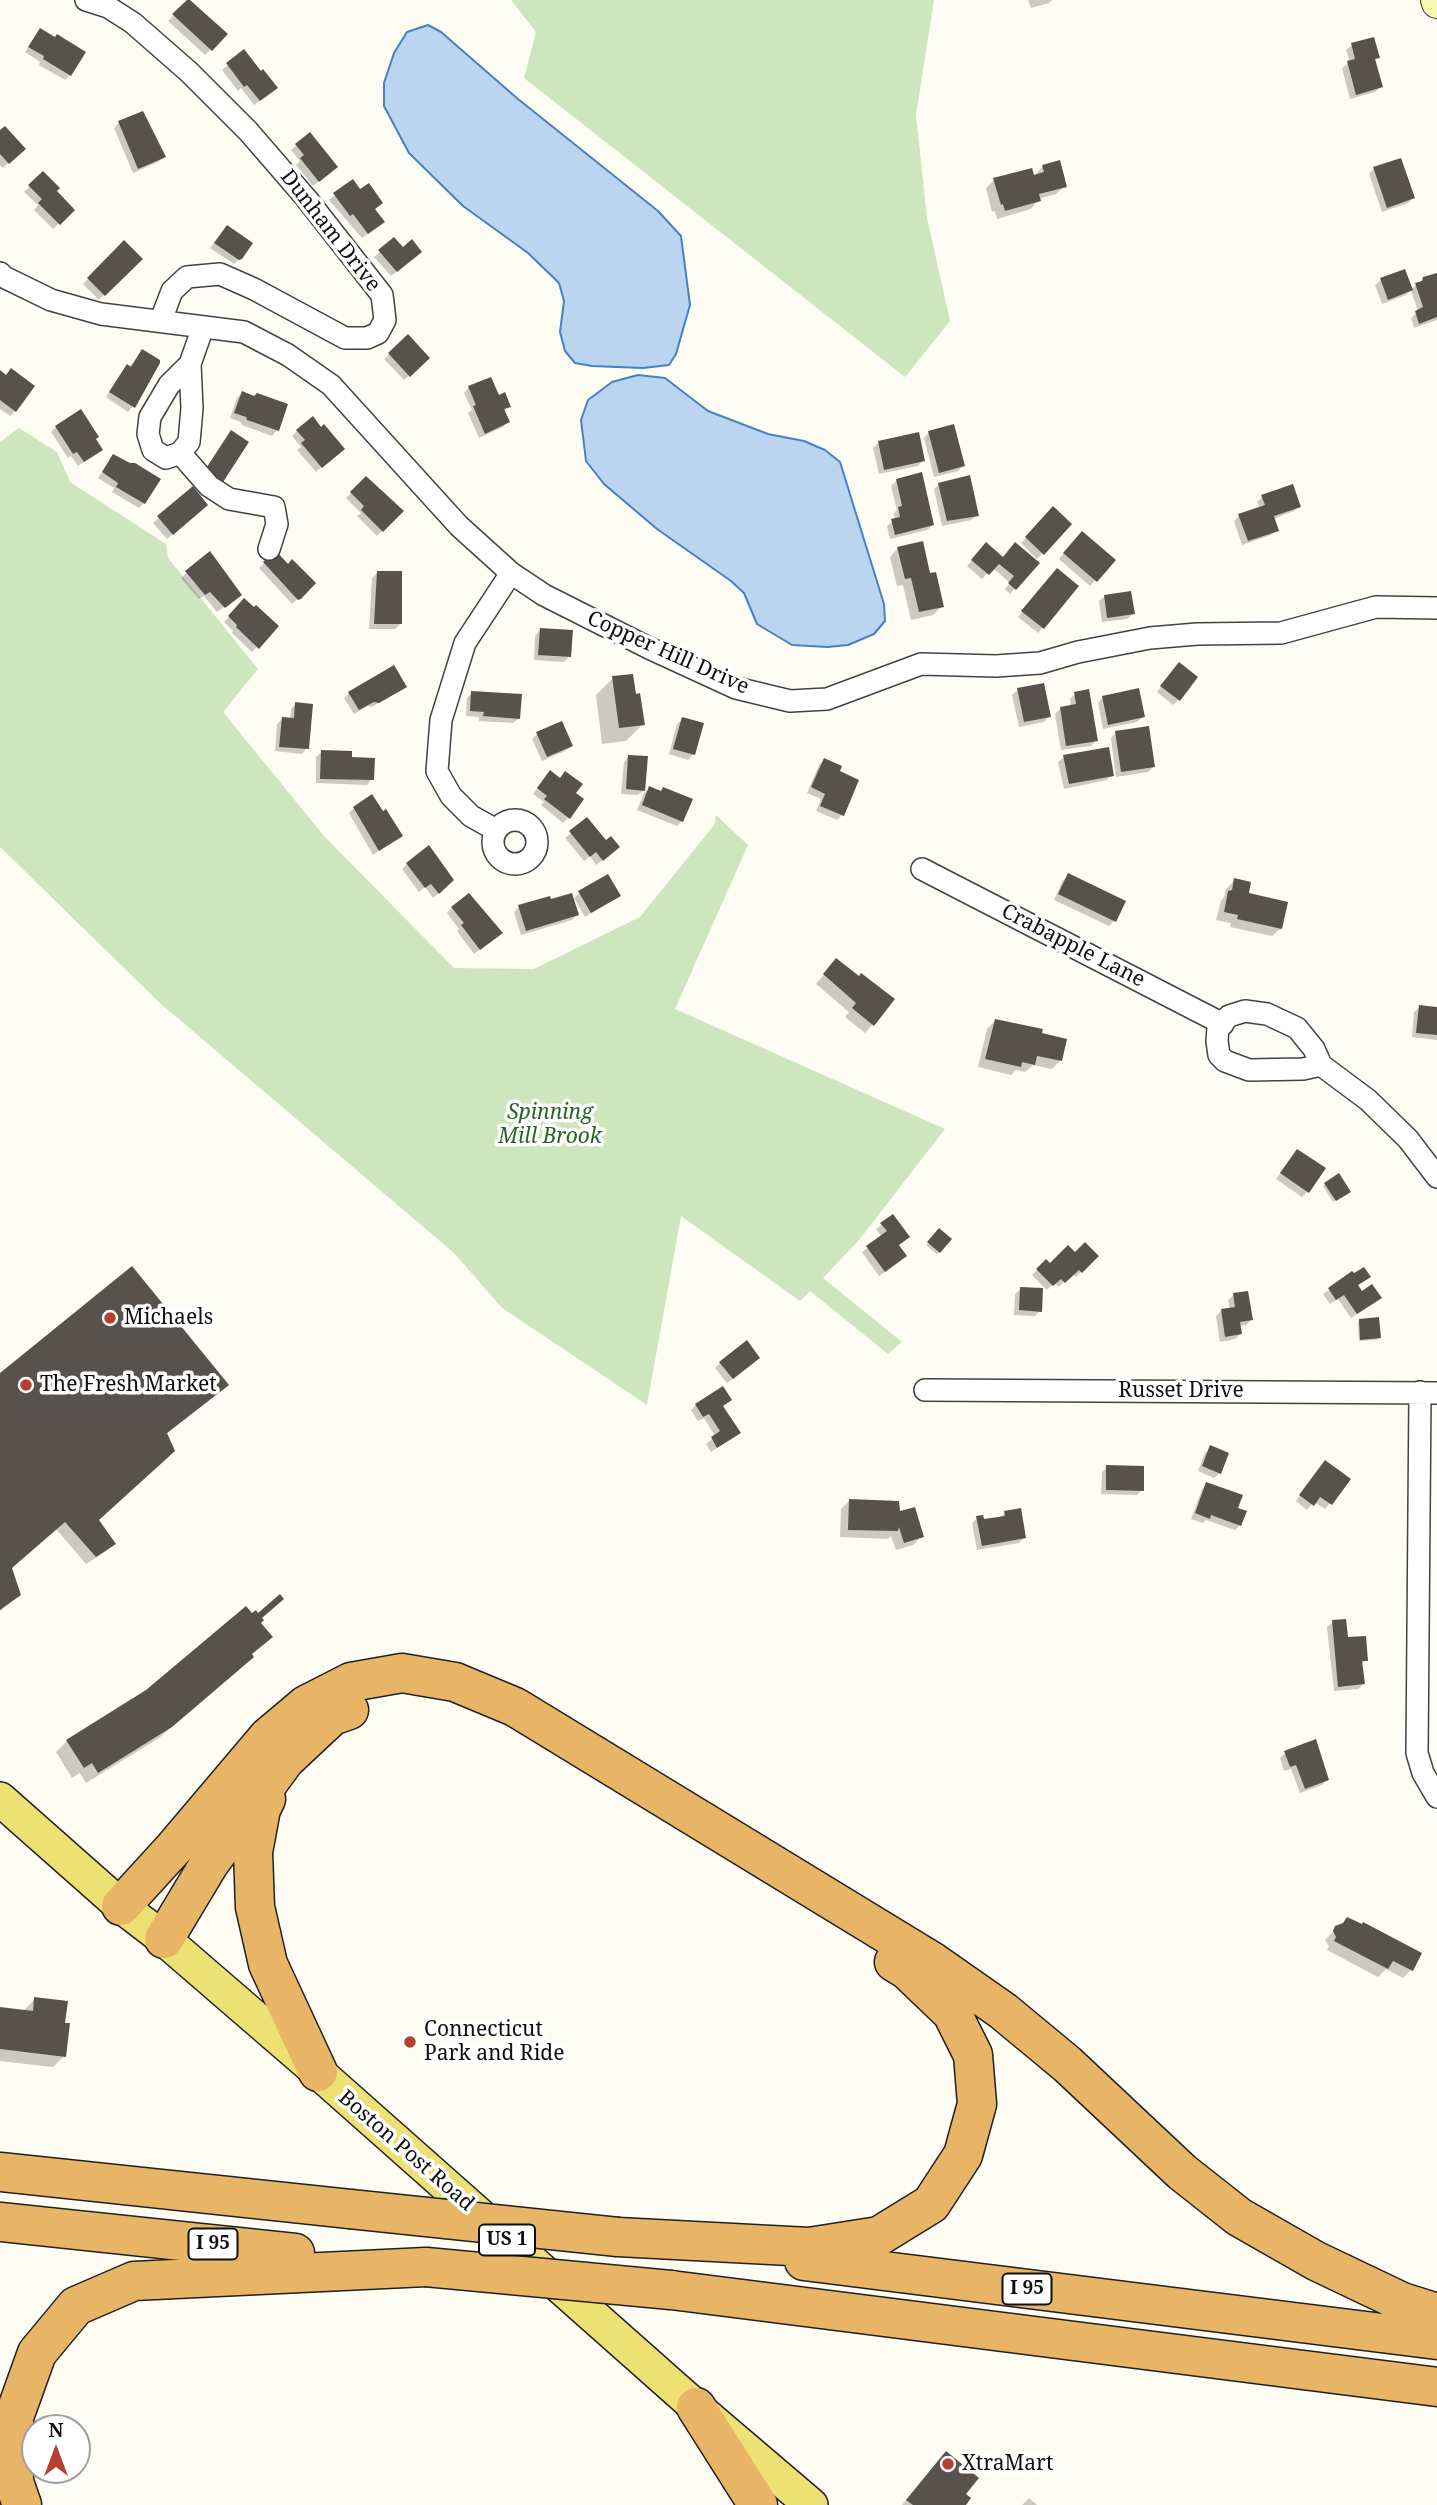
<!DOCTYPE html>
<style>
body{margin:0}
#map{position:relative;width:1437px;height:2505px;overflow:hidden;background:#fefdf3;font-family:"Noto Serif",serif}
canvas{display:block}
.north{position:absolute;left:21px;top:2414px;width:70px;height:70px;box-sizing:border-box;background:#fff;border:2px solid #9f9f9f;border-radius:50%;rotate:0deg;font-size:19px;font-weight:700;line-height:28px;text-align:center;color:#0f0f0f}
.north::after{content:'';display:block;margin:auto;width:24px;height:32px;background:#b53f32;clip-path:polygon(50% 0,100% 100%,50% 72%,0 100%)}
</style>
<div id="map">
<canvas width="1437" height="2505"></canvas>
<div class="north">N</div>
</div>
<script>
const context = document.querySelector('canvas').getContext('2d');
context.lineJoin = 'round';
function fill(path, color) { context.fillStyle = color; context.fill(path, 'evenodd'); }
const shape = rows => new Path2D(rows.map(r => 'M' + r).join(''));
function strokePath(path, color, width, dash) { context.strokeStyle = color; context.lineWidth = width; context.lineCap = dash ? 'butt' : 'round'; context.setLineDash(dash || []); context.stroke(path); }
function label(font, color, halo, rows, align = 'center') {
  context.font = font + ' "Noto Serif",serif'; context.lineWidth = 7; context.setLineDash([]); context.textBaseline = 'middle'; context.strokeStyle = halo; context.fillStyle = color; for (const [text, x, y, turn = 0] of rows) {
    context.save(); context.translate(x, y); context.rotate((+turn || 0) * Math.PI / 180); context.textAlign = isNaN(turn) ? turn : align; if (halo) context.strokeText(text, 0, 0); context.fillText(text, 0, 0); context.restore();
  }
}
const green = shape([
 [511,0,934,0,916,115,927,218,950,321,905,377,524,78,536,32],
 [19,428,57,452,70,482,166,544,168,558,258,669,223,712,324,836,454,968,534,969,640,917,715,824,716,815,748,845,675,1009,945,1129,859,1240,823,1278,902,1342,888,1354,810,1291,800,1301,681,1216,647,1405,502,1308,454,1253,161,1004,0,847,0,442]
]);
const water = shape([
 [428,25,441,32,518,99,658,211,681,236,690,305,676,354,669,365,643,368,592,366,575,363,565,351,560,332,564,301,559,283,528,253,463,206,409,153,384,106,384,83,394,53,407,32,428,25],
 [638,375,665,378,708,411,768,434,804,441,825,450,840,462,884,604,885,621,874,634,848,645,828,647,792,645,757,624,744,593,731,581,657,529,604,484,586,461,581,420,588,400,612,382,638,375]
]);
const shadow = shape([
 [1028,0,1052,0,1049,3,1031,8],
 [188,1,226,34,205,55,168,21],
 [40,30,70,75,65,80,39,65,40,62,25,52],
 [1352,45,1378,57,1374,61,1381,87,1375,92,1350,99,1342,68,1350,62,1346,50],
 [243,52,270,93,254,105,241,88,238,91,222,70],
 [119,123,164,157,158,162,133,173,114,128],
 [0,132,23,149,3,168,0,165],
 [310,134,331,172,313,186,296,165,300,161,291,150],
 [1058,162,1065,186,1056,194,1039,199,1031,209,997,219,995,211,992,212,986,188,994,180,1033,177,1042,167],
 [1374,169,1413,198,1408,203,1382,212,1369,174],
 [43,173,54,191,73,210,53,229,34,210,38,205,24,192],
 [335,195,373,210,377,227,362,238,329,200],
 [222,232,240,258,234,264,210,248],
 [394,239,402,250,415,257,391,276,374,257],
 [124,243,140,259,99,300,83,284],
 [1437,275,1437,320,1414,328,1411,318,1418,311,1411,290,1406,295,1382,304,1375,285,1381,280,1411,289,1424,279],
 [408,337,428,358,404,380,384,359],
 [142,351,133,406,128,412,106,397,122,372,127,367,129,368],
 [11,370,15,411,10,416,0,409,0,373,5,376],
 [469,387,498,397,509,406,504,411,508,422,503,427,479,438,468,413,472,410,464,393],
 [242,393,277,430,272,436,242,425,241,422,230,418,237,398],
 [56,427,94,439,101,450,78,466,71,456,68,458,51,432],
 [321,429,338,454,316,472,297,450,301,447,292,436,297,431],
 [929,432,963,466,958,471,934,477,924,438],
 [879,442,923,460,918,466,879,474,873,448],
 [113,456,130,465,144,503,139,508,112,492,114,488,98,478],
 [366,478,402,511,377,536,357,516,361,513,346,498],
 [897,480,933,525,927,530,890,539,887,526,895,520,894,513,897,510,891,486],
 [939,484,977,515,971,520,942,526,934,489],
 [1262,497,1299,506,1294,511,1273,519,1277,530,1271,535,1242,545,1234,521,1239,516,1260,509,1257,502],
 [1053,509,1070,524,1037,559,1021,543],
 [201,510,167,539,153,523,159,518],
 [1077,538,1114,560,1090,586,1059,559],
 [1016,545,1015,588,1010,594,1005,589,1010,583,993,568,982,579,967,566,981,550,1003,559],
 [898,548,929,575,942,606,933,615,911,620,903,585,897,586,890,557],
 [275,553,288,566,314,583,292,604,259,568],
 [187,572,234,600,217,612,204,596,199,599,181,578],
 [377,573,400,624,395,629,369,629,372,578],
 [1052,575,1077,586,1038,633,1018,617],
 [1105,596,1133,614,1127,619,1102,622,1099,601],
 [245,600,277,626,252,652,232,633,233,631,224,622],
 [540,630,570,656,564,662,534,660,535,636],
 [1174,670,1178,700,1173,705,1157,692],
 [613,678,643,724,626,741,602,744,596,695],
 [405,686,372,707,368,706,354,714,344,698,349,693],
 [1018,690,1049,716,1044,722,1019,727,1012,695],
 [472,693,519,718,513,723,479,721,479,717,466,716,467,698],
 [1075,694,1096,740,1091,746,1061,750,1055,714,1060,709,1071,707,1070,699],
 [1103,697,1143,717,1137,722,1103,729,1098,703],
 [296,704,307,748,302,754,275,751,277,724,283,718,290,719,291,709],
 [683,719,693,754,688,760,669,754,677,724],
 [1116,732,1153,767,1148,772,1116,777,1111,738],
 [537,734,571,746,565,751,542,761,532,739],
 [322,752,372,779,367,785,316,783,316,757],
 [629,756,644,790,638,795,621,794,624,762],
 [1064,757,1112,775,1107,780,1064,789,1058,762],
 [824,760,842,815,837,820,816,811,821,799,807,793,819,765],
 [545,778,574,793,568,818,563,823,541,805,544,802,533,794],
 [650,788,659,792,663,789,682,821,677,826,637,810,644,793],
 [354,808,382,813,401,835,373,855,349,813],
 [586,820,612,852,596,865,590,856,584,861,565,838],
 [407,864,446,887,433,898,425,887,419,892,402,869],
 [1069,875,1114,921,1109,926,1054,900,1063,880],
 [1235,880,1281,928,1272,936,1230,927,1231,923,1216,920,1221,901,1224,897,1226,889],
 [580,893,619,896,585,917,574,898],
 [519,907,577,915,572,920,521,935,514,912],
 [452,908,495,938,474,954,457,931,459,929,447,913],
 [836,960,873,1024,865,1033,845,1017,849,1012,816,984],
 [1420,1007,1437,1008,1437,1040,1412,1037,1414,1012],
 [995,1021,1040,1034,1061,1060,1052,1069,1033,1065,1025,1072,1016,1070,1011,1075,978,1067,987,1029],
 [1293,1156,1307,1192,1302,1197,1276,1179],
 [1325,1184,1346,1194,1333,1202,1323,1186],
 [893,1216,900,1261,879,1276,862,1252,882,1237,876,1229],
 [939,1230,950,1239,937,1254,926,1245],
 [1075,1255,1097,1256,1076,1277,1072,1274,1059,1287,1054,1283,1047,1290,1032,1275,1046,1261,1050,1265],
 [1352,1274,1369,1276,1357,1286,1361,1293,1379,1298,1351,1318,1338,1299,1330,1304,1323,1294],
 [1021,1289,1040,1311,1035,1316,1014,1315,1015,1294],
 [1234,1295,1251,1320,1246,1325,1239,1326,1240,1334,1235,1339,1220,1342,1216,1316,1221,1311,1230,1310,1228,1300],
 [1360,1320,1379,1338,1377,1340,1359,1341,1358,1322],
 [720,1363,753,1363,727,1383,715,1368],
 [0,1376,218,1393,166,1434,97,1520,114,1544,105,1552,86,1564,56,1529,10,1568,19,1594,0,1611],
 [730,1400,722,1407,738,1433,711,1452,706,1444,715,1436,704,1418,698,1421,691,1410,696,1405],
 [1211,1447,1220,1473,1214,1478,1198,1471,1205,1453],
 [1107,1467,1142,1490,1137,1495,1101,1494,1102,1472],
 [1320,1468,1348,1480,1325,1509,1314,1502,1307,1510,1296,1501],
 [1207,1484,1236,1509,1240,1525,1235,1530,1206,1520,1203,1523,1191,1519,1202,1489],
 [850,1500,898,1513,922,1536,913,1545,896,1550,891,1536,888,1539,840,1537,841,1509],
 [1005,1513,1024,1538,1019,1543,977,1550,972,1523,977,1518,983,1521,999,1518],
 [252,1616,260,1619,251,1655,241,1668,159,1738,86,1783,80,1773,72,1778,56,1752,67,1741,147,1691],
 [1333,1622,1366,1660,1361,1665,1363,1684,1358,1689,1334,1691,1327,1627],
 [1285,1753,1327,1779,1322,1785,1300,1793,1291,1769,1284,1771,1280,1758],
 [1336,1928,1411,1970,1403,1978,1386,1969,1378,1977,1327,1950,1329,1946,1325,1940],
 [35,1999,64,2056,53,2067,0,2061,0,2009,24,2010],
 [938,2461,964,2494,963,2505,902,2505],
 [1029,2498,1037,2505,1022,2505]
]);
const building = shape([
 [187,0,190,0,228,34,212,51,172,14],
 [40,28,55,37,57,34,86,52,71,76,43,59,44,56,28,47],
 [1374,37,1380,58,1375,59,1383,87,1356,95,1347,61,1355,59,1351,43],
 [244,49,261,71,263,69,278,88,260,101,247,85,244,87,226,63],
 [143,111,166,157,138,169,118,121],
 [5,126,26,149,9,164,0,154,0,130],
 [310,132,338,167,319,182,300,158,304,155,295,144],
 [1401,158,1415,198,1387,208,1373,167],
 [1060,160,1067,187,1039,194,1041,201,1005,211,1003,204,1001,205,993,178,1032,168,1034,175,1044,172,1042,165],
 [43,171,60,188,57,191,75,210,60,225,38,203,42,199,28,185],
 [353,179,360,189,369,183,383,203,375,209,385,222,368,234,353,214,350,216,333,193],
 [227,225,253,243,242,259,239,260,214,243],
 [394,237,403,247,412,239,422,252,397,272,378,250],
 [124,240,143,259,105,296,87,278],
 [1405,269,1413,290,1388,300,1380,278],
 [1437,273,1437,317,1419,324,1415,311,1423,307,1415,283,1422,281,1423,277],
 [408,334,430,358,410,377,388,353],
 [142,349,160,360,160,363,135,408,109,392,127,364,131,367],
 [11,368,35,386,16,412,0,400,0,370,6,375],
 [491,377,499,395,505,392,511,407,504,409,510,422,485,434,473,406,476,405,468,386],
 [242,391,254,396,257,393,288,404,279,431,247,420,246,417,234,413],
 [81,409,99,437,96,439,103,450,84,462,77,452,73,454,55,426],
 [313,416,321,427,324,424,345,449,322,468,301,443,305,440,296,430],
 [954,424,965,466,939,473,928,431],
 [231,430,249,442,223,482,205,470],
 [919,432,925,461,884,470,878,441],
 [113,454,130,463,135,463,161,479,145,504,116,487,118,483,102,472],
 [922,472,934,525,895,535,891,519,900,517,898,507,902,506,896,479],
 [970,475,979,516,947,521,938,483],
 [366,476,404,511,383,532,361,510,364,506,350,492],
 [1293,484,1301,507,1274,516,1279,531,1248,541,1238,514,1265,505,1261,495],
 [193,486,208,505,173,535,157,516],
 [1053,506,1072,524,1044,555,1025,537],
 [1082,531,1116,560,1097,582,1063,553],
 [923,541,930,573,936,572,944,607,919,612,911,578,905,579,897,547],
 [986,542,1003,557,1015,542,1040,563,1016,590,1008,583,1014,576,999,564,989,575,971,560],
 [275,550,288,564,292,559,316,583,301,599,298,600,263,562],
 [210,551,242,595,225,608,210,592,205,595,185,571],
 [1057,568,1079,586,1044,629,1021,611],
 [377,571,402,571,402,624,374,624],
 [1131,591,1135,614,1107,618,1104,595],
 [244,598,254,607,256,605,279,626,259,649,236,627,237,625,228,616],
 [540,628,573,630,571,657,538,655],
 [1179,662,1198,677,1180,701,1160,686],
 [394,665,407,687,379,703,374,702,359,710,348,692],
 [633,674,636,694,640,693,645,725,619,728,612,676],
 [1044,683,1051,717,1024,722,1017,688],
 [1139,688,1145,717,1108,725,1102,696],
 [1089,689,1098,741,1066,746,1060,707,1076,704,1074,692],
 [471,691,522,694,520,719,483,716,484,712,470,711],
 [295,702,313,704,309,749,279,747,282,717,294,718],
 [682,717,704,723,695,755,673,749],
 [562,721,573,746,547,757,536,732],
 [1149,726,1155,767,1121,772,1115,731],
 [1109,747,1114,776,1069,784,1063,755],
 [321,750,352,751,352,757,375,758,374,780,320,779],
 [628,755,648,756,645,791,626,789],
 [824,758,842,766,840,771,859,780,844,816,820,806,825,794,811,787],
 [550,770,560,778,565,771,583,784,576,793,584,799,570,819,544,799,547,796,537,788],
 [649,786,661,791,663,787,693,799,683,822,642,805],
 [372,794,383,811,386,809,403,836,379,851,353,807],
 [587,817,606,840,611,836,620,847,603,861,596,852,590,857,569,831],
 [429,845,454,880,439,894,431,884,425,888,406,863],
 [1068,873,1126,901,1116,922,1058,894],
 [608,874,621,896,591,913,578,891],
 [1234,878,1251,882,1249,893,1288,902,1282,929,1237,919,1238,915,1224,912,1228,891,1232,890],
 [469,893,503,933,480,950,461,925,464,923,451,907],
 [572,893,579,915,526,931,518,905,550,896,551,899],
 [836,958,859,976,861,973,895,999,874,1026,852,1008,856,1003,823,974],
 [1419,1005,1437,1007,1437,1035,1416,1033],
 [995,1019,1043,1029,1042,1033,1067,1039,1062,1061,1037,1056,1035,1065,1022,1062,1021,1067,985,1059],
 [1297,1149,1326,1168,1309,1193,1280,1173],
 [1339,1173,1351,1192,1336,1201,1324,1183],
 [893,1214,910,1237,899,1245,907,1256,885,1272,866,1246,887,1231,880,1223],
 [939,1228,952,1239,940,1253,927,1242],
 [1085,1242,1099,1256,1082,1273,1079,1270,1065,1283,1061,1279,1053,1286,1036,1269,1046,1259,1050,1263,1068,1245,1075,1252],
 [132,1266,229,1385,167,1433,175,1451,99,1520,116,1544,96,1557,65,1522,12,1568,21,1595,0,1610,0,1373],
 [1364,1267,1371,1277,1358,1285,1362,1291,1372,1284,1382,1298,1357,1314,1344,1295,1336,1300,1328,1288,1352,1271,1354,1273],
 [1020,1287,1043,1288,1042,1312,1019,1310],
 [1248,1291,1253,1320,1240,1322,1242,1334,1225,1337,1221,1309,1235,1307,1233,1293],
 [1379,1317,1381,1338,1360,1340,1359,1319],
 [747,1340,760,1358,733,1379,719,1362],
 [723,1386,732,1400,723,1406,741,1433,717,1448,711,1437,720,1431,709,1414,703,1417,695,1404],
 [1210,1445,1229,1453,1221,1474,1202,1466],
 [1325,1460,1351,1479,1332,1505,1320,1497,1314,1506,1299,1495],
 [1106,1465,1144,1466,1144,1491,1106,1490],
 [1206,1482,1243,1495,1238,1508,1247,1511,1241,1526,1211,1515,1210,1519,1195,1513],
 [849,1499,899,1501,900,1511,915,1507,924,1537,904,1543,899,1527,898,1531,848,1530],
 [1021,1508,1026,1538,982,1546,976,1516,983,1515,984,1519,1005,1516,1004,1511],
 [280,1594,284,1599,262,1618,264,1620,261,1623,273,1637,252,1654,254,1657,172,1727,98,1773,92,1763,84,1768,66,1740,146,1690,246,1606,252,1613,256,1610,258,1613],
 [1346,1619,1348,1637,1366,1636,1368,1661,1362,1661,1365,1684,1338,1687,1332,1620],
 [1316,1739,1329,1780,1305,1789,1296,1765,1290,1767,1284,1751],
 [1347,1917,1362,1924,1363,1922,1422,1953,1413,1971,1393,1961,1388,1969,1334,1941,1336,1937,1333,1931,1335,1926,1343,1923],
 [34,1997,68,2001,65,2023,70,2023,66,2057,0,2049,0,2007,33,2011],
 [946,2451,979,2478,966,2494,971,2498,966,2505,913,2505,906,2500]
]);
const street = shape([
 [86,0,108,7,133,23,189,72,248,131,306,198,382,295,385,320,378,333,367,338,345,338,254,289,220,274,187,277,172,291,161,320],
 [0,273,4,277,51,300,101,314,244,332,288,355,331,385,459,526,511,573,544,595,649,648,736,688,790,701,827,699,921,664,996,666,1040,663,1078,652,1150,638,1197,634,1281,633,1376,607,1437,608],
 [190,364,192,408,189,442,180,453,166,458,153,450,148,434,150,417,169,385,190,364,203,327],
 [180,453,209,486,229,499,274,507,277,524,269,549],
 '493 842a22 22 0 1 1 44 0a22 22 0 1 1-44 0Z',
 [496,830,471,816,451,796,437,771,441,720,465,643,511,573],
 [922,869,1223,1024],
 [1321,1065,1303,1069,1249,1070,1225,1061,1219,1055,1217,1041,1218,1028,1229,1016,1245,1011,1267,1014,1297,1028,1314,1049,1321,1065,1368,1100,1408,1139,1437,1177],
 [925,1390,1437,1393],
 [1420,1392,1417,1753,1423,1773,1437,1797]
]);
const secondary = shape([
 [1436,0,1437,3]
]);
const primary = shape([
 [0,1799,121,1906,164,1939,318,2072,696,2407,811,2505]
]);
const highway = shape([
 [266,1799,261,1809,253,1852,255,1907,268,1964,318,2072],
 [121,1906,174,1848,268,1737,306,1705,351,1682,402,1673,455,1682,515,1707,933,1962,1003,2011,1067,2064,1182,2172,1239,2217,1316,2261,1402,2302,1437,2313],
 [164,1939,209,1864,285,1760,332,1716,349,1710],
 [0,2172,350,2209],
 [0,2222,295,2253],
 [618,2237,809,2247,879,2236,931,2204,963,2155,977,2104,973,2055,952,2013,907,1970,894,1962],
 [804,2261,1437,2340],
 [671,2290,1437,2387],
 [696,2407,758,2505],
 [22,2505,14,2482,14,2417,37,2353,76,2306,134,2281,426,2267]
]);
const highwayBridge = shape([
 [350,2209,618,2237],
 [426,2267,671,2290]
]);
const markers = [
 [110,1318,7,"#b53f32"],
 [26,1385,7,"#b53f32"],
 [410,2042,7,"#b53f32"],
 [948,2464,7,"#b53f32"]
];
const shields = [
 [507,2240,56],
 [213,2244,49],
 [1027,2289,49]
];
const shieldNames = [
 ["US 1",507,2240],
 ["I 95",213,2244],
 ["I 95",1027,2289]
];
const streetNames = [
 ["Dunham Drive",330,231,52],
 ["Copper Hill Drive",668,653,24],
 ["Crabapple Lane",1073,946,27],
 ["Russet Drive",1181,1391],
 ["Boston Post Road",406,2151,41]
];
const parkNames = [
 ["Spinning",550,1113],
 ["Mill Brook",550,1137]
];
const poiNames = [
 ["Michaels",124,1318],
 ["The Fresh Market",40,1385],
 ["Connecticut",424,2030],
 ["Park and Ride",424,2054],
 ["XtraMart",962,2464]
];
fill(green, '#cde6be');
fill(water, '#bbd5f1');
strokePath(water, '#4880c2', 2);
fill(shadow, '#0003');
fill(building, '#57524d');
strokePath(street, '#424242', 24);
strokePath(secondary, '#313131', 32);
strokePath(primary, '#202020', 36);
strokePath(highway, '#202020', 41);
strokePath(street, '#fff', 21);
strokePath(secondary, '#f6f8b3', 30);
strokePath(primary, '#ede174', 33);
strokePath(highway, '#e8b567', 38);
strokePath(highwayBridge, '#202020', 41, []);
strokePath(highwayBridge, '#e8b567', 38);
for (const [x, y, r, color] of markers) { const dot = new Path2D(); dot.arc(x, y, r, 0, 2 * Math.PI); context.fillStyle = color; context.fill(dot); strokePath(dot, '#fff', 2.5); }
for (const [x, y, w] of shields) { const box = new Path2D(); box.roundRect(x - w / 2, y - 15.5, w, 31, 5); context.fillStyle = '#fff'; context.fill(box); strokePath(box, '#0f0f0f', 2); }
label('bold 19px', '#0f0f0f', null, shieldNames);
label('21px', '#0f0f0f', '#fff', streetNames);
label('italic 21px', '#286224', '#fff', parkNames);
label('21px', '#0f0f0f', '#fff', poiNames, 'left');
</script>
